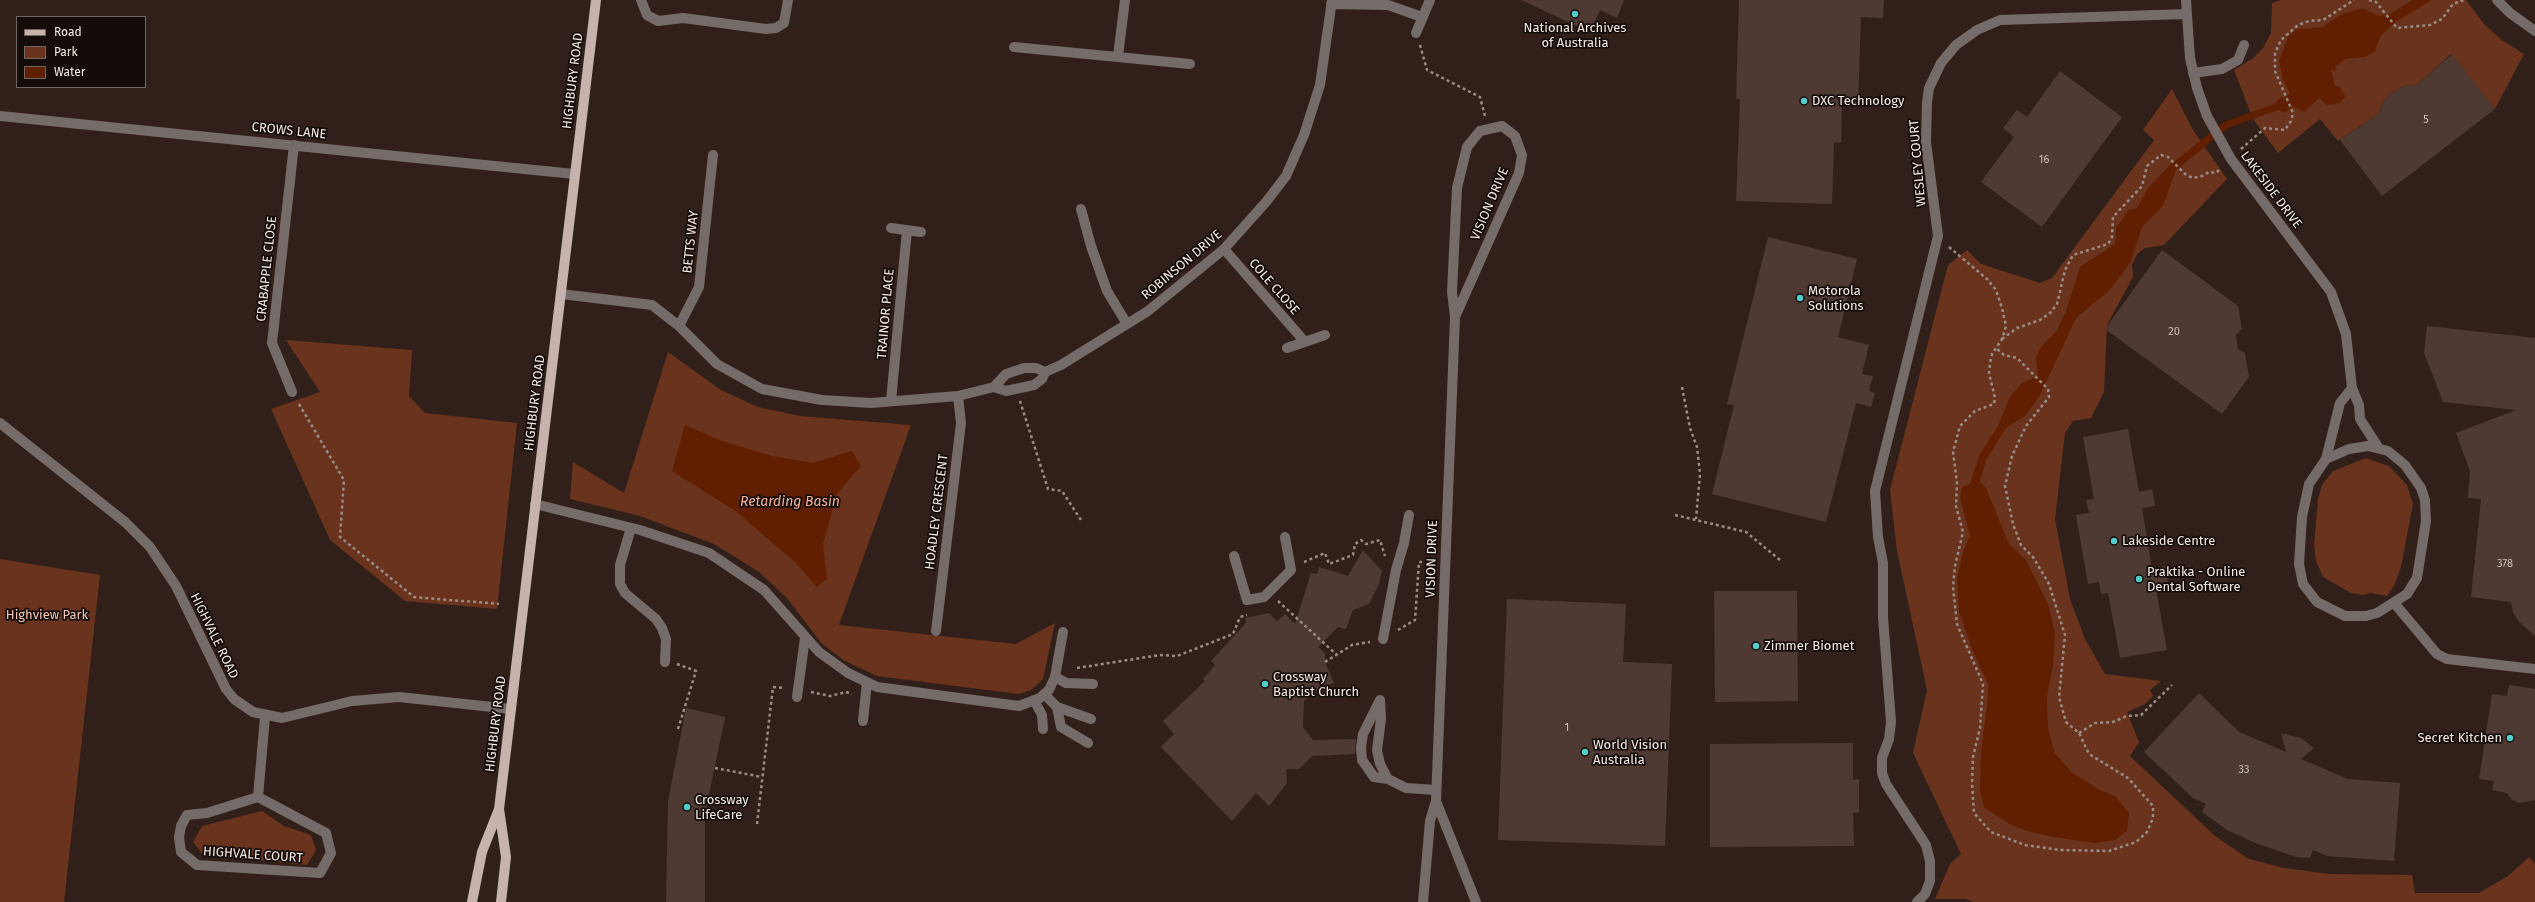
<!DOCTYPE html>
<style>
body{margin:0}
#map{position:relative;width:2535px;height:902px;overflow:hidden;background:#312019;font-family:"Fira Sans",sans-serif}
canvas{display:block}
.legend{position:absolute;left:16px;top:16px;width:130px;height:72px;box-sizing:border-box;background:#130c09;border:1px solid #6f6561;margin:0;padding:5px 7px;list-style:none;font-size:12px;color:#f8ebe6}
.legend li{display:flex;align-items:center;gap:8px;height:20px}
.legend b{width:20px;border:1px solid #6f6561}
</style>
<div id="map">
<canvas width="2535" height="902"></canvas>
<ul class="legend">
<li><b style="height:5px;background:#c7b3ac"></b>Road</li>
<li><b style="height:11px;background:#6a331d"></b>Park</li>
<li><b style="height:11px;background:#601f00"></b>Water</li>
</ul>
</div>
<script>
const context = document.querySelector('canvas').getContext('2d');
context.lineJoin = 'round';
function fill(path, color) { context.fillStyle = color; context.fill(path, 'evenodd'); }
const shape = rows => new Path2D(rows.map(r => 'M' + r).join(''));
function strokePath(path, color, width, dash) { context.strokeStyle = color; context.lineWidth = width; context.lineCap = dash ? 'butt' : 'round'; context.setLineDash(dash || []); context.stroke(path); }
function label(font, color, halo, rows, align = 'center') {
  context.font = font + ' "Fira Sans",sans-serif'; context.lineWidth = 3.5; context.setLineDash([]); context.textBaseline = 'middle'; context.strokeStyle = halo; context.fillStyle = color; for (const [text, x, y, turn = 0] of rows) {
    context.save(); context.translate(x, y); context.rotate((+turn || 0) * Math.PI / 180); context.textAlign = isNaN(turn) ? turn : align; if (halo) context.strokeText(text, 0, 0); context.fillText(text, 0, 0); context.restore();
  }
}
const green = shape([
 [2281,0,2466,0,2484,24,2502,40,2524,54,2495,109,2451,54,2417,85,2404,86,2393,92,2383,102,2378,114,2338,141,2320,119,2278,153,2253,119,2234,70,2252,59,2263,48,2271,33,2272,3],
 [2172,89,2193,130,2227,179,2164,245,2145,248,2137,254,2132,265,2133,277,2107,325,2104,392,2091,418,2073,421,2065,433,2055,519,2070,599,2085,639,2105,674,2161,681,2150,690,2153,696,2145,704,2127,712,2139,742,2130,756,2215,836,2249,859,2284,868,2330,874,2412,875,2415,893,2479,893,2508,876,2529,857,2535,864,2535,902,1974,902,1966,899,1935,899,1950,864,1961,854,1913,753,1927,690,1897,551,1890,490,1948,265,1967,250,1981,264,2040,283,2052,278,2154,140,2143,130],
 [286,340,412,350,409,396,425,413,517,423,497,609,405,601,330,540,271,409,320,392],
 [668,352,721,390,758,407,800,416,911,425,839,625,1016,644,1055,623,1043,679,1031,690,1019,694,877,676,845,661,822,644,787,598,759,572,714,544,640,516,570,499,573,462,624,493],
 [2366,458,2389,466,2407,485,2413,504,2401,567,2395,584,2387,596,2370,593,2364,595,2351,593,2323,577,2316,561,2314,545,2318,499,2322,485,2333,471],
 [0,559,100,575,64,902,0,902],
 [262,811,284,826,311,835,316,850,307,865,203,855,193,842,202,826]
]);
const water = shape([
 [2413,0,2432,0,2394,23,2380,37,2375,51,2365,57,2345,59,2336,66,2335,72,2331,70,2335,86,2340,87,2345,96,2340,103,2327,105,2319,98,2304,112,2292,106,2285,113,2278,110,2228,128,2176,170,2163,206,2142,227,2131,261,2110,290,2076,318,2039,397,2025,416,2006,428,1986,460,1980,482,1986,488,2009,544,2026,560,2048,604,2055,633,2053,666,2047,696,2048,729,2055,753,2071,772,2098,789,2116,797,2129,813,2127,831,2115,840,2094,843,2054,837,2031,832,2011,825,1984,807,1980,790,1981,753,1988,697,1988,684,1972,649,1959,611,1957,578,1963,552,1970,536,1960,498,1962,487,1970,484,1979,456,1999,424,2009,398,2022,383,2038,376,2036,357,2041,347,2057,330,2066,311,2080,267,2115,244,2116,228,2129,210,2137,208,2148,188,2171,164,2224,122,2274,104,2281,97,2285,98,2290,93,2283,80,2279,61,2288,37,2295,30,2322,27,2342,14,2363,8,2378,16,2390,14],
 [685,425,722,441,772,456,813,463,852,451,861,466,837,494,823,544,827,579,817,587,795,562,734,510,672,471]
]);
const building = shape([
 [1521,0,1624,0,1617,18,1600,10,1590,32],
 [1739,0,1884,0,1883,18,1861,17,1858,104,1842,104,1841,143,1834,142,1832,204,1736,201,1740,99,1736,99],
 [2452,54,2495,109,2382,196,2340,140,2378,114,2383,102,2393,92,2404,86,2417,85],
 [2060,71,2122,117,2042,227,1981,182,2014,137,2003,128,2017,110,2027,117],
 [1768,237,1857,259,1838,337,1869,345,1862,374,1873,376,1869,391,1875,393,1871,407,1856,403,1826,522,1712,494,1734,405,1727,404],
 [2162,250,2238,306,2242,329,2236,335,2238,349,2245,353,2249,377,2222,414,2105,329],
 [2427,326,2535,338,2535,636,2519,622,2513,612,2511,602,2471,597,2481,499,2468,498,2470,471,2456,433,2516,410,2443,402,2424,353],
 [2128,429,2139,492,2152,489,2155,506,2142,508,2152,569,2165,566,2168,582,2155,584,2167,650,2120,658,2108,593,2101,594,2099,582,2088,584,2076,515,2089,513,2086,500,2094,499,2083,437],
 [1363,550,1382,571,1379,584,1369,604,1353,610,1346,629,1338,627,1318,647,1325,653,1325,662,1334,683,1317,690,1304,701,1303,727,1313,740,1356,739,1355,754,1312,756,1299,769,1286,769,1287,783,1269,806,1256,793,1232,821,1161,747,1174,734,1163,721,1205,681,1203,679,1215,665,1211,661,1246,623,1245,618,1269,613,1277,621,1285,614,1295,624,1311,573,1317,574,1319,567,1348,576],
 [1714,591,1797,591,1798,701,1715,702],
 [1507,599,1626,604,1623,662,1672,664,1665,846,1498,840],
 [2509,685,2535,689,2535,800,2519,803,2512,800,2507,793,2492,790,2494,781,2479,779,2492,694,2507,696],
 [2199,693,2239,732,2286,752,2281,733,2301,738,2314,748,2301,759,2348,779,2400,783,2394,861,2327,856,2313,850,2310,858,2296,857,2253,842,2227,830,2202,812,2206,804,2193,798,2144,752],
 [686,708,725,717,705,814,705,902,666,902,668,801],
 [1853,743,1853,780,1859,779,1859,813,1853,813,1854,846,1710,847,1710,744]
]);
const path = shape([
 [2369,0,2376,2,2397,28,2430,25,2442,19,2453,4,2464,0],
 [1420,45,1427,70,1480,97,1485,116],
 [2241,149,2265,128,2285,130,2291,121,2293,113,2275,71,2275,53,2281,40,2298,25,2309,21,2323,20,2354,0],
 [1949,247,1987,279,1996,290,2002,308,2006,326,2002,339,1992,354,1990,363,1989,373,1995,398,1994,404,1975,411,1960,426,1953,452,1957,483,1956,506,1963,532,1955,566,1953,587,1957,624,1983,684,1980,728,1973,757,1972,783,1974,813,1991,832,2025,845,2060,850,2109,851,2136,842,2147,832,2153,818,2153,806,2128,778,2089,754,2079,733,2066,722,2059,697,2065,635,2049,584,2033,557,2021,545,2013,524,2005,486,2012,456,2026,426,2049,397,2048,389,2017,358,2004,355,1996,348],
 [2002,339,2017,328,2040,320,2050,313,2057,304,2065,270,2073,255,2108,244,2112,237,2113,217,2142,186,2147,166,2161,155,2168,157,2185,174,2193,178,2202,176,2209,172,2216,173,2221,168],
 [1682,387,1690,428,1697,447,1700,474,1696,519],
 [1020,401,1048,489,1062,491,1081,520],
 [299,404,344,480,340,537,414,597,499,604],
 [1675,515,1746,532,1780,560],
 [1304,562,1325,553,1329,564,1353,555,1355,544,1361,540,1366,544,1380,540,1385,556],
 [1278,601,1337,655],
 [1398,630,1415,620,1419,562,1422,562],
 [1325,662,1352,645,1370,642],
 [677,664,696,671,678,729],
 [1077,668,1160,655,1177,656,1233,634,1240,617,1247,615],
 [811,692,830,696,846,692,852,694],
 [2079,733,2095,723,2113,722,2127,716,2141,715,2172,685],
 [715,768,762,777],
 [757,824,773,687,784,688]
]);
const service = shape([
 [641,0,647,15,658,21,683,18,766,29,776,28,784,23,788,0],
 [1014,47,1190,64],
 [1118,56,1125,0],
 [2193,73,2222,69,2238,60,2244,45],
 [535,504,640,530,709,553,764,590,819,652,848,673,877,687,1019,706,1040,698,1049,690,1055,677,1063,632],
 [631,528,620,565,620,584,625,593,656,619,662,628,666,639,665,662],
 [1234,556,1247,600,1264,597,1291,570,1285,537],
 [2395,604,2437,654,2447,659,2535,669],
 [1383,639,1396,570,1404,543,1409,515],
 [1055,677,1066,683,1093,684],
 [1044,694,1057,707,1091,719],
 [797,697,805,638],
 [1034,700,1042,715,1043,729],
 [1380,700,1381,719,1377,750,1380,764,1388,779,1406,788,1436,790],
 [1379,702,1363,734,1361,747,1362,760,1374,777,1388,779],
 [1057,707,1061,727,1088,743],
 [863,721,867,682],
 [1917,902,1925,894,1930,881,1930,861,1926,845,1886,784,1882,773,1882,758,1889,739,1891,722,1883,617,1883,563,1878,537,1875,491,1938,236]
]);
const minor = shape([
 [2186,0,2190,58,2197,88,2207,116,2231,159,2331,292,2346,334,2352,388,2359,405,2360,419,2378,447],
 [2497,0,2510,13,2535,31],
 [1331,4,1388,5,1422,17],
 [1416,33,1430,0],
 [0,116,574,174],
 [1081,209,1091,246,1107,291,1127,324],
 [891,228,921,232],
 [1938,236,1926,142,1927,102,1929,88,1941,63,1956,45,1977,30,2000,20,2186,14],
 [1224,249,1305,342],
 [561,294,652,305,679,326,717,364,762,389,822,400,871,403,958,396,994,387,1006,374,1024,368,1036,368,1045,372],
 [679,326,699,287,713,155],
 [1287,348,1325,335],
 [994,387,1006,391,1034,385,1042,379,1045,372,1061,365,1148,311,1224,249,1266,202,1286,176,1304,135,1320,85,1332,0],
 [292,392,272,343,294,145],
 [891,401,907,230],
 [0,423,125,522,150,547,176,586,226,689,234,699,253,712,282,718,352,701,399,697,511,709],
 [2368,446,2388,451,2405,465,2421,488,2425,500,2426,521,2417,578,2407,594,2377,613,2366,616,2345,616,2317,602,2303,584,2299,564,2302,517,2309,484,2326,459,2349,449,2368,446],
 [2326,459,2340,403,2352,388],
 [936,631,961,423,958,396],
 [258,797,326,833,331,853,320,873,197,865,181,852,179,837,181,826,187,815,207,813,258,797],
 [258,797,265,717],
 [1436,801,1476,902],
 [1423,902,1430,821,1436,801,1455,317,1452,292,1457,188,1467,147,1480,131,1502,126,1515,136,1522,155,1519,173,1455,317]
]);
const primary = shape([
 [499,809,506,857,501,902],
 [472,902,482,852,499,809,596,0]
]);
const markers = [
 [1575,14,4,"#53cdc9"],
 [1804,101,4,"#53cdc9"],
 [1800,298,4,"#53cdc9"],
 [2114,541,4,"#53cdc9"],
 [2139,579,4,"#53cdc9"],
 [1756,646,4,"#53cdc9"],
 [1265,684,4,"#53cdc9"],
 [2510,738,4,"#53cdc9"],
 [1585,752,4,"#53cdc9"],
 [687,807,4,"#53cdc9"]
];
const numberNames = [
 ["5",2426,120],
 ["16",2044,160],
 ["20",2174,332],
 ["378",2505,564],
 ["1",1567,728],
 ["33",2244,770]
];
const poiNames = [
 ["National Archives",1575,28,"center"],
 ["of Australia",1575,43,"center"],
 ["DXC Technology",1812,101],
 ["Motorola",1808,291],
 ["Solutions",1808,306],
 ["Lakeside Centre",2122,541],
 ["Praktika - Online",2147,572],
 ["Dental Software",2147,587],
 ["Zimmer Biomet",1764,646],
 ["Crossway",1273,677],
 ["Baptist Church",1273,692],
 ["Secret Kitchen",2502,738,"right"],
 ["World Vision",1593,745],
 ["Australia",1593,760],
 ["Crossway",695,800],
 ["LifeCare",695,815]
];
const streetNames = [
 ["HIGHBURY ROAD",573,81,-83],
 ["CROWS LANE",289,131,6],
 ["WESLEY COURT",1918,163,-95],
 ["LAKESIDE DRIVE",2271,190,53],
 ["VISION DRIVE",1490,204,-67],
 ["BETTS WAY",691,242,-84],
 ["ROBINSON DRIVE",1182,265,-40],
 ["CRABAPPLE CLOSE",267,269,-84],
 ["COLE CLOSE",1274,287,49],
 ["TRAINOR PLACE",886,314,-85],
 ["HIGHBURY ROAD",535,403,-83],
 ["HOADLEY CRESCENT",937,512,-83],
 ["VISION DRIVE",1432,559,-88],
 ["HIGHVALE ROAD",214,636,64],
 ["HIGHBURY ROAD",496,724,-83],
 ["HIGHVALE COURT",253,855,4]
];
const parkNames = [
 ["Highview Park",47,615]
];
const waterNames = [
 ["Retarding Basin",790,502]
];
fill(green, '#6a331d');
fill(water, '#601f00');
fill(building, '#4e3a33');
strokePath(path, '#9a8c86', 2.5, [3, 3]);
strokePath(service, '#756b68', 10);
strokePath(minor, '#756b68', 10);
strokePath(primary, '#c7b3ac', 10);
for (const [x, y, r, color] of markers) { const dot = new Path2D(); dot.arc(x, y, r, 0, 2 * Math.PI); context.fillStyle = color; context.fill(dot); strokePath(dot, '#130c09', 1.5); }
label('11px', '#cebfb9', null, numberNames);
label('13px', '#f8ebe6', '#130c09', poiNames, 'left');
label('13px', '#f8ebe6', '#130c09', streetNames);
label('13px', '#f9c7b4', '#130c09', parkNames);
label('italic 14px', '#fab094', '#130c09', waterNames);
</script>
